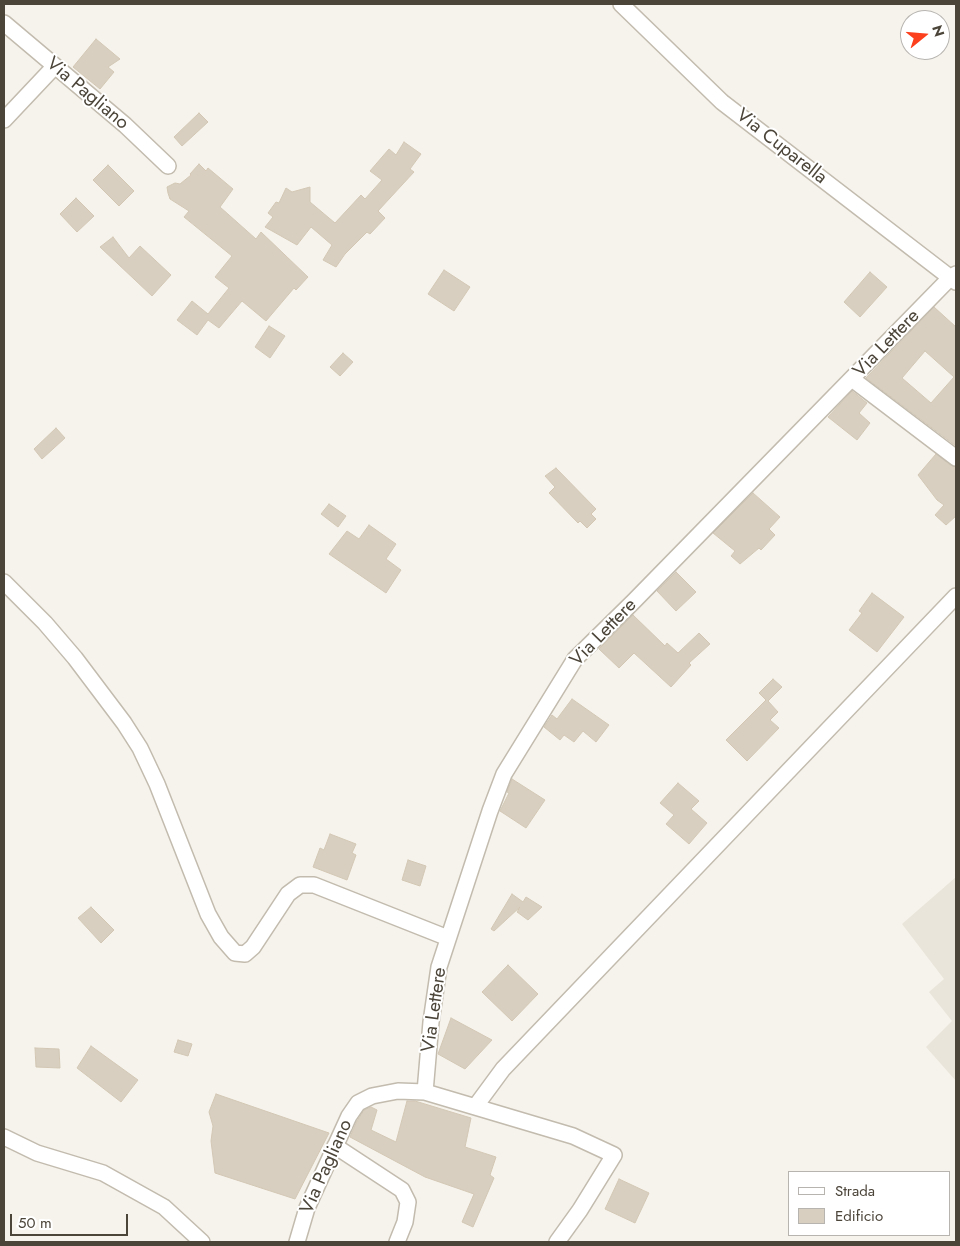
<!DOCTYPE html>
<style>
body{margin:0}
#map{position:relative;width:960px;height:1246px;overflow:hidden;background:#f6f3ec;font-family:Jost,sans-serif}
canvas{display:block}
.frame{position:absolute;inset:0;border:5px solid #4b4439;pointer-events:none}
.legend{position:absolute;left:788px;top:1171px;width:162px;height:65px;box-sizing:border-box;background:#fff;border:1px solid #b7b4b0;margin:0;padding:6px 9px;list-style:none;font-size:15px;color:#4b4439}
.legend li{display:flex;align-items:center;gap:10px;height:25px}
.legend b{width:25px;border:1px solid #b7b4b0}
.north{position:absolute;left:900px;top:10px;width:50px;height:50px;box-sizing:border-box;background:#fff;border:1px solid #b7b4b0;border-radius:50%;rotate:73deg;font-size:14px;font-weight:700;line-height:20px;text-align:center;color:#4b4439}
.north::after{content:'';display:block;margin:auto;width:18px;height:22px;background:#fc3f1d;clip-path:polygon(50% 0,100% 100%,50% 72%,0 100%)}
.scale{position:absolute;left:10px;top:1214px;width:118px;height:22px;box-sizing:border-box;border:2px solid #4b4439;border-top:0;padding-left:6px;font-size:15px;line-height:18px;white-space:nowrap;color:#4b4439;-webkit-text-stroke:4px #fff;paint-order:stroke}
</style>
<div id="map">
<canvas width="960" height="1246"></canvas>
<div class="frame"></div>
<ul class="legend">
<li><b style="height:6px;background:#fff"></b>Strada</li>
<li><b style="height:14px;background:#d8cfc1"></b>Edificio</li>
</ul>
<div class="north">N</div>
<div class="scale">50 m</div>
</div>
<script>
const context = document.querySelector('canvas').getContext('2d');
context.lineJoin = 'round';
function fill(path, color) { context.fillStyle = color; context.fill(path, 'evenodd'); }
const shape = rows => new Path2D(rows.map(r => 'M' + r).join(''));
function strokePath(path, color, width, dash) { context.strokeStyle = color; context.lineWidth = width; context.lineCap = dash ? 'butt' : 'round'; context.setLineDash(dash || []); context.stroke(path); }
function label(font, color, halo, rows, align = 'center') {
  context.font = font + ' Jost,sans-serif'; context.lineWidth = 4; context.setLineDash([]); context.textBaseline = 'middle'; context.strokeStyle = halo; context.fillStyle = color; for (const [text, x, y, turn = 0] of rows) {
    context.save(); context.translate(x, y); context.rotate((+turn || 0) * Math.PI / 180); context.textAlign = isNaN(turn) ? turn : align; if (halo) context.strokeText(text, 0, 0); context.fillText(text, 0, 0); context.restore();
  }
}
const residential = shape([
 [956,877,956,1081,926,1047,952,1021,929,992,944,979,902,924]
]);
const building = shape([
 [96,39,120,59,108,67,114,72,100,89,73,67,96,39],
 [199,113,208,122,182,146,174,137,199,113],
 [404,142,421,154,410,169,414,172,378,211,385,218,370,234,367,232,345,254,336,267,323,260,332,245,311,227,297,245,265,227,273,217,268,213,276,202,279,203,286,188,292,192,310,187,310,202,335,223,361,195,365,199,382,180,370,171,389,149,396,155,404,142],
 [199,164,206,171,208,168,233,189,220,207,256,239,261,232,308,277,296,290,294,288,266,321,242,301,219,328,208,320,197,335,177,320,192,301,208,314,229,288,215,277,232,256,184,217,189,211,170,199,168,193,167,187,175,183,180,184,191,175,190,174,199,164],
 [108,165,134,191,119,206,93,180,108,165],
 [76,198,94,216,77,232,60,214,76,198],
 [113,237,129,258,140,246,171,275,152,296,100,247,113,237],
 [444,270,470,287,454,311,428,294,444,270],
 [870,272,887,287,860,317,844,302,870,272],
 [934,307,956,327,956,446,866,378,934,307],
 [925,351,954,377,931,403,902,378,925,351],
 [269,326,285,336,270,358,255,347,269,326],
 [343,353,353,362,340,376,330,367,343,353],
 [852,391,867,403,859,413,870,423,857,440,828,417,852,391],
 [56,428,65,438,42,459,34,449,56,428],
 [936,454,950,465,956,467,956,516,946,525,935,515,944,505,937,500,918,475,936,454],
 [556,468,596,509,591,514,596,519,587,528,580,521,578,523,549,493,555,487,545,476,556,468],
 [753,493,780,517,769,529,775,535,761,550,759,548,740,564,731,556,735,551,713,533,753,493],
 [329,504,346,516,338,527,321,514,329,504],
 [369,525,396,544,386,559,401,570,386,593,329,554,347,531,359,539,369,525],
 [676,572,696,592,676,611,657,591,676,572],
 [872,593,904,617,877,652,849,630,862,613,859,611,872,593],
 [633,615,665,646,667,643,678,653,699,633,710,644,689,663,691,665,671,687,634,653,619,668,599,649,633,615],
 [773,679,782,687,768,701,778,712,770,720,779,728,747,761,726,740,766,700,759,693,773,679],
 [572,699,609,725,596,742,583,731,574,742,564,735,560,740,544,727,552,715,557,719,572,699],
 [512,779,545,800,526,828,500,811,509,793,507,792,512,779],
 [678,783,699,801,691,809,707,823,689,844,666,824,674,815,660,803,678,783],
 [330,834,356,844,352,853,356,855,347,880,313,867,320,848,324,850,330,834],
 [408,860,426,866,420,886,402,880,408,860],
 [512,894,523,902,526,897,542,907,528,920,517,912,520,907,494,931,491,929,512,894],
 [91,907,114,930,101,943,78,918,91,907],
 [508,965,538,994,512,1021,482,992,508,965],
 [451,1018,492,1040,465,1069,438,1054,451,1018],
 [178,1040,192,1044,188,1056,174,1052,178,1040],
 [91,1046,138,1080,121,1102,77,1068,91,1046],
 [35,1048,59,1049,60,1068,36,1067,35,1048],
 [216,1094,329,1133,295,1199,215,1173,211,1141,213,1126,209,1112,216,1094],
 [407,1101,415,1101,471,1118,465,1147,496,1157,490,1175,494,1178,473,1227,462,1222,474,1194,425,1177,350,1137,357,1121,364,1110,371,1107,377,1110,371,1130,396,1142,407,1101],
 [619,1179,649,1193,635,1223,605,1209,619,1179]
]);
const minor = shape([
 [621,4,722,102,956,282],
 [4,23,125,125,168,166],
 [4,120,54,67],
 [852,379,956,458],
 [4,582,45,623,75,658,124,723,140,748,157,784,208,914,221,937,235,953,245,954,253,947,288,894,300,885,314,885,448,938],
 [425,1092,431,1022,439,967,490,811,504,774,575,659,634,601,950,278,956,274],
 [475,1107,503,1069,956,596],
 [4,1137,37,1153,103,1173,164,1207,202,1242],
 [335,1146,402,1190,408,1202,405,1222,397,1242],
 [297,1242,307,1208,349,1116,358,1103,372,1096,398,1091,425,1092,573,1136,614,1155,580,1210,557,1242]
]);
const streetNames = [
 ["Via Pagliano",87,94,40],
 ["Via Cuparella",781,147,38],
 ["Via Lettere",887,344,-46],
 ["Via Lettere",604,633,-46],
 ["Via Lettere",435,1010,-82],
 ["Via Pagliano",327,1167,-66]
];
fill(residential, '#eae5da');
fill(building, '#d8cfc1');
strokePath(building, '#d3c7b4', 1);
strokePath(minor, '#c2bbae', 18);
strokePath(minor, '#fff', 15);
label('19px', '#4b4439', '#fff', streetNames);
</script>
